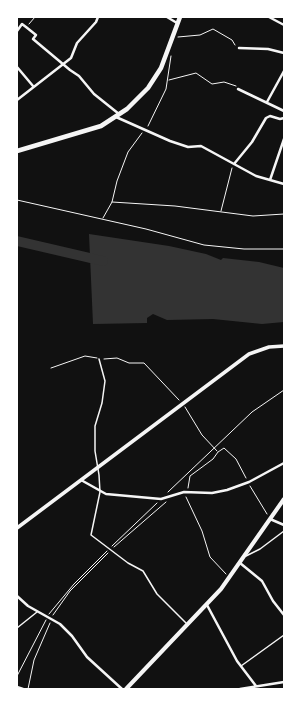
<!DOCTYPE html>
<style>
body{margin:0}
#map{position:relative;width:301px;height:706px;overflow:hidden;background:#111;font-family:"Varela Round",sans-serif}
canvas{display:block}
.frame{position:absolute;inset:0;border:18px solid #fff;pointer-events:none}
</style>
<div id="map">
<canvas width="301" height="706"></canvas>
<div class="frame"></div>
</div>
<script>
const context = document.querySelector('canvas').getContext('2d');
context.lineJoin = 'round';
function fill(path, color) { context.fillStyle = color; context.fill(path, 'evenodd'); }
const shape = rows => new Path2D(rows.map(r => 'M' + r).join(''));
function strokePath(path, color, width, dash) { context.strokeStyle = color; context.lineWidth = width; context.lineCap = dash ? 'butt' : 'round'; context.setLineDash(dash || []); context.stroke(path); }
const water = shape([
 [89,234,169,246,206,254,221,260,223,258,259,262,284,268,284,322,262,324,213,319,167,320,153,314,147,318,147,323,93,324]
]);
const river = shape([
 [17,241,103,261]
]);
const path = shape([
 [29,24,35,17],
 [178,37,200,35,213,29,232,40,235,45],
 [169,80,196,73,212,84,224,82,236,86],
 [148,126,166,89,171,56],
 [17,200,146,229,204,245,244,249,284,249],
 [112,202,175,206,253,216,284,214],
 [221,211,232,168],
 [103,218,112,202,117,181,128,152,142,133],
 [104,359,117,358,129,363,144,363,179,400],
 [51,368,85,356,97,358],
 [185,407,202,435,217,451],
 [250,486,267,514],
 [188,488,190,476,213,459,218,452,224,448,236,459,246,478],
 [168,492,252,412,284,390],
 [186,497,202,531,210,557,226,574],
 [112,546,157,503],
 [114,547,166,502],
 [49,614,74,584,107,551],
 [53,615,70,591,108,553],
 [17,676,46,620],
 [28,689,34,660,50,623]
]);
const service = shape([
 [99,359,105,381,102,403,95,426,95,451,99,475,100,492,91,535,128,563,143,571,157,594,186,623],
 [246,556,260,549,284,531],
 [17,628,37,612],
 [241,666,284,635]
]);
const minor = shape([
 [167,17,177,23],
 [269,17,284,25],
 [17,31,22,24,26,27,36,35,33,39,70,70,79,76,94,94,119,114],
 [239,48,268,49,284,53],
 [17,67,33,86],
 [238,89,284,111],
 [17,100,71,58,77,43,96,22,98,17],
 [267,102,284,71],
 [116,117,170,141,188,147,201,146,256,176,284,184],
 [234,164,252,142,266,118,270,116,280,119,284,118],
 [270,180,284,139],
 [81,480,106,494,161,499,184,492,212,493,227,490,249,482,284,463],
 [270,519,284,525],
 [240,563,262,581,273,601,284,615],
 [17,596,28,606,60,624,72,636,87,657,122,689],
 [207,605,237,661,256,686],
 [17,687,23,689],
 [240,689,284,682]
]);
const tertiary = shape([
 [17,528,249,354,269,347,284,346]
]);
const primary = shape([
 [126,689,221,589,284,499]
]);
const trunk = shape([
 [17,151,101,126,127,109,148,88,161,68,180,17]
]);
fill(water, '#333');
strokePath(river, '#333', 10);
strokePath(path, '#f5f5f5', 1);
strokePath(service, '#f5f5f5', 1.5);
strokePath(minor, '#f5f5f5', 2.5);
strokePath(tertiary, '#f5f5f5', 3.5);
strokePath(primary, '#f5f5f5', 4);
strokePath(trunk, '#f5f5f5', 4.5);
</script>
